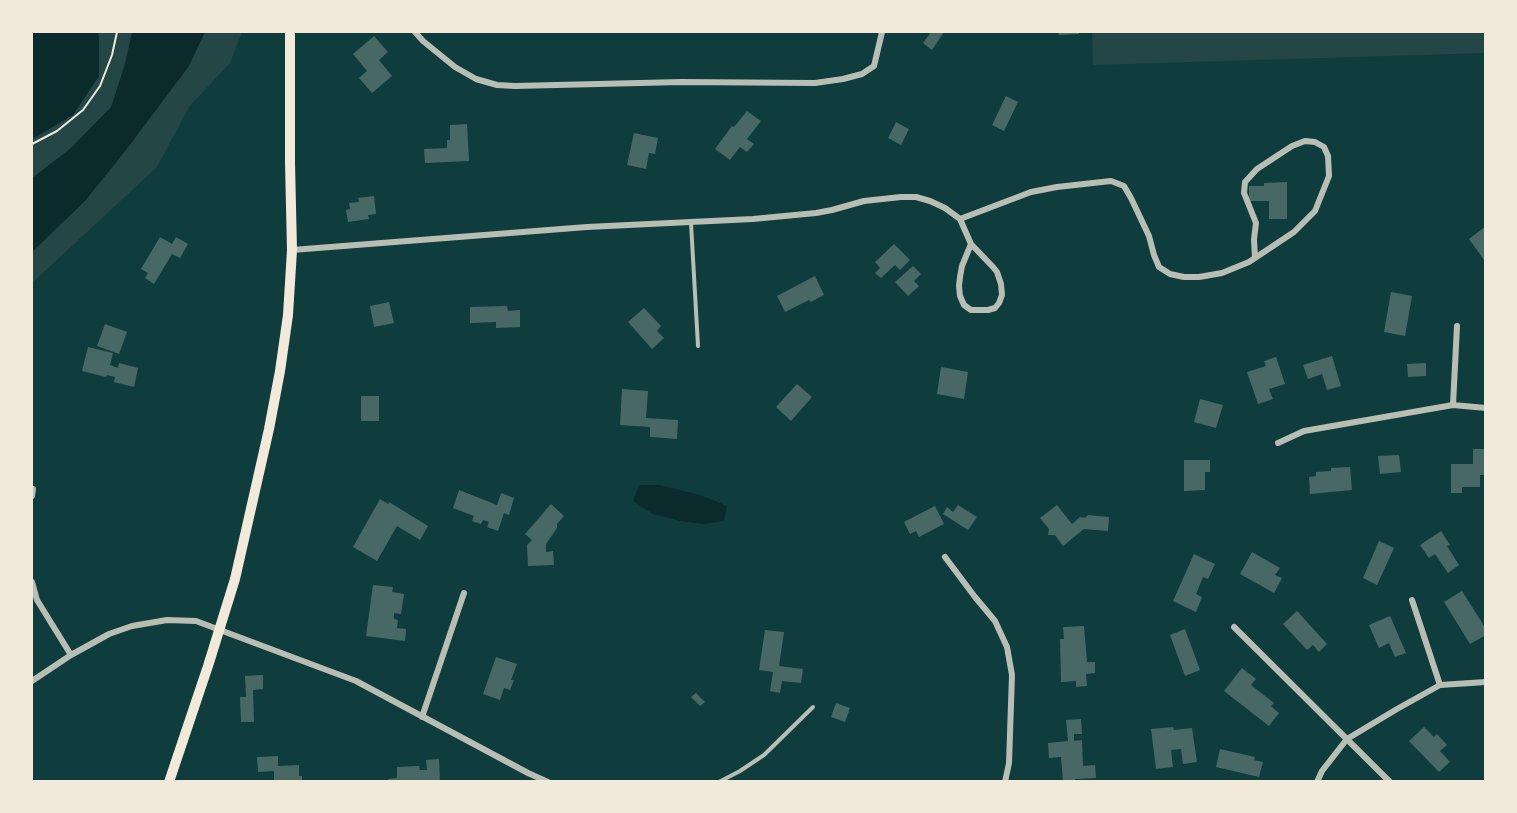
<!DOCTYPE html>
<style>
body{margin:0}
#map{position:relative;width:1517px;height:813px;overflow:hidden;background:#0f3d3e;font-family:Jost,sans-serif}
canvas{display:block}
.frame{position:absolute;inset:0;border:33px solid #f1e9da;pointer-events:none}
</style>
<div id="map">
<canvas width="1517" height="813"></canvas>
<div class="frame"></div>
</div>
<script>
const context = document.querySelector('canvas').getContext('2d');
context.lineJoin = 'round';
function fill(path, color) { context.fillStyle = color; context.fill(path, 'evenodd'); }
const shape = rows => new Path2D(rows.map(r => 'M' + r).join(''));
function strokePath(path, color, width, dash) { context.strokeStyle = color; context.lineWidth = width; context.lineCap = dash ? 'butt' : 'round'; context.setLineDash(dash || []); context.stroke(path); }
const green = shape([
 [32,32,242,32,230,63,189,107,157,167,32,283],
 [1092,32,1485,32,1485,53,1093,65]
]);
const water = shape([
 [32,32,98,32,99,38,99,76,73,115,36,137,32,138],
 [132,32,205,32,189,66,126,150,85,201,32,252,32,178,71,148,111,107,125,64],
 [639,485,660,485,700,495,727,506,724,521,703,524,680,521,653,514,633,501]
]);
const building = shape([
 [931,32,944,32,932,50,923,43],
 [1058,32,1079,32,1079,34,1059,35],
 [374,36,388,52,379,60,392,76,372,93,359,78,367,71,353,54],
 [1006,96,1018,102,1004,131,992,125],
 [747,111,761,121,747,139,754,144,747,152,740,147,730,160,715,149,732,126,734,127],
 [896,122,909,129,901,145,888,138],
 [467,124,469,161,425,163,424,149,447,148,447,140,450,140,450,125],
 [634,133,658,138,655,154,649,153,646,169,627,165],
 [1287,182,1287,219,1269,219,1269,201,1249,201,1249,186,1264,186,1264,183],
 [374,196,376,214,368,215,369,219,348,222,346,210,350,209,349,203,359,202,358,198],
 [1486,226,1486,259,1484,260,1469,239],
 [160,237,172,244,176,237,188,244,180,258,172,254,154,284,145,278,148,273,141,269],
 [894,244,910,260,900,270,895,265,881,278,875,273,880,268,875,262],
 [913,266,921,274,914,281,919,286,908,296,895,282],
 [815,276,824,295,811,302,809,300,785,312,777,296],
 [1391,292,1412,296,1405,336,1384,332],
 [389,302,394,323,374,327,370,306],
 [507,306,508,311,520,310,520,327,496,328,496,322,470,323,470,307],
 [644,308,661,326,657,331,664,338,652,349,628,322],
 [105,324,127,332,119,354,97,346],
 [88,347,113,353,110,365,118,368,119,363,138,368,134,387,114,382,115,377,107,375,106,377,82,371],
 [1332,356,1341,386,1327,390,1322,374,1308,379,1303,365],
 [1276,357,1285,384,1269,389,1273,399,1258,404,1247,372,1266,366,1264,361],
 [1426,363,1426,376,1408,377,1407,364],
 [941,367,968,372,964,399,937,394],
 [797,384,812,397,791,421,776,407],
 [622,389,648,391,646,418,678,420,677,439,650,437,650,427,620,425],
 [361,396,379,396,379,421,361,421],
 [1200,399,1223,405,1216,428,1194,422],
 [1473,449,1486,449,1486,475,1480,475,1480,487,1462,487,1462,493,1451,493,1451,464,1473,464],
 [1399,455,1401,472,1380,474,1378,456],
 [1184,460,1210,460,1210,472,1205,472,1205,490,1184,491],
 [1350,467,1352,490,1310,494,1309,477,1316,476,1316,472,1331,471,1331,468],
 [459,490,497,505,501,493,514,498,509,515,504,513,498,531,487,527,489,522,483,520,481,524,472,521,474,516,453,508],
 [380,499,388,504,389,502,428,526,420,540,397,526,377,561,353,547],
 [551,504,564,516,557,524,557,528,546,544,546,552,553,551,554,565,528,566,527,545,532,540,525,534],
 [958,505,977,517,968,530,943,514,947,507,953,512],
 [1057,505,1072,524,1080,517,1085,518,1088,515,1109,517,1108,531,1084,529,1063,546,1055,535,1048,535,1049,529,1040,518],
 [935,506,944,524,919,537,916,531,910,534,904,522],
 [1441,531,1450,545,1447,546,1459,565,1448,573,1435,554,1429,558,1420,545],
 [1379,541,1394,548,1377,585,1363,578],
 [1252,552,1280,568,1275,575,1282,578,1274,593,1240,574],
 [1194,554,1215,564,1208,579,1203,577,1196,594,1202,597,1196,612,1173,601],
 [373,585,393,587,392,592,404,594,401,614,394,613,394,619,398,620,397,628,406,629,405,641,366,636],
 [1462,591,1486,629,1486,635,1470,644,1444,602],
 [1297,611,1327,644,1319,652,1313,645,1307,650,1283,624],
 [1390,616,1406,653,1395,657,1389,643,1379,648,1369,625],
 [1084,626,1087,662,1095,662,1095,673,1086,674,1087,686,1076,687,1076,681,1061,682,1060,639,1064,639,1063,627],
 [1185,629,1200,670,1185,676,1170,635],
 [765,630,784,632,779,666,803,669,801,683,782,681,780,693,770,691,773,672,759,670],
 [496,657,517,664,511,680,514,680,510,690,504,688,500,700,483,694],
 [1242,668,1256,679,1251,685,1274,703,1271,706,1279,713,1269,726,1224,691],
 [263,675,263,689,253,690,254,722,241,722,240,697,246,697,245,676],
 [696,693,705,702,700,706,691,697],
 [836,703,850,708,845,722,831,717],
 [1081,719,1082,734,1074,734,1074,741,1082,740,1083,766,1095,765,1096,778,1075,779,1075,782,1063,782,1061,757,1049,758,1048,743,1068,741,1066,720],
 [1173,727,1174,730,1192,728,1197,762,1183,764,1181,749,1171,750,1173,767,1156,769,1151,729],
 [1424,727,1434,737,1437,734,1447,745,1440,751,1450,762,1439,772,1409,741],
 [1220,749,1255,757,1254,760,1263,762,1259,777,1216,767],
 [278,756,278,766,299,765,299,776,302,776,302,782,274,782,274,771,258,772,257,757],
 [439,759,440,782,388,782,388,779,397,778,397,767,419,766,420,770,427,770,426,760]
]);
const path = shape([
 [32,144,57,131,83,110,100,86,112,55,117,32]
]);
const service = shape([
 [691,223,698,346],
 [719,782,740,771,764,755,813,707]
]);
const minor = shape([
 [415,32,423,41,455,67,476,79,497,85,515,86,681,82,815,83,843,79,862,74,874,66,882,32],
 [960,219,971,244],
 [971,244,993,267,997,272,1001,284,1002,295,999,303,995,308,988,310,971,310,964,305,960,296,959,286,960,277,962,266,971,244],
 [292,250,587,227,753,219,816,213,832,210,864,201,901,197,916,197,930,201,945,208,960,219,1031,192,1057,187,1111,181,1124,186,1131,198,1149,236,1154,255,1159,267,1170,274,1184,277,1199,277,1222,273,1249,262,1294,232,1315,211,1329,176,1328,156,1324,147,1315,142,1305,141,1292,146,1257,169,1245,182,1244,193,1256,223,1254,239,1255,258],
 [1453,405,1457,326],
 [1278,443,1304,431,1453,405,1486,408],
 [32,496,33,489],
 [945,557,975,597,995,621,1007,647,1012,675,1009,763,1005,782],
 [32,582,37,600,71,655],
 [1412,600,1440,685],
 [1234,627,1390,782],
 [32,681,71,655,109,634,132,626,167,620,196,621,356,681,528,773,548,782],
 [422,717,464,593],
 [1317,782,1322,771,1347,739,1397,709,1440,685,1486,682]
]);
const secondary = shape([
 [169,782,208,666,235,579,269,429,280,371,288,315,292,250,290,163,290,32]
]);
fill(green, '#244646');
fill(water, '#0a2a2b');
fill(building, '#486865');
strokePath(path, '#f1e9da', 2);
strokePath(service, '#b8beb3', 4);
strokePath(minor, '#b8beb3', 6);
strokePath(secondary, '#f1e9da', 10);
</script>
